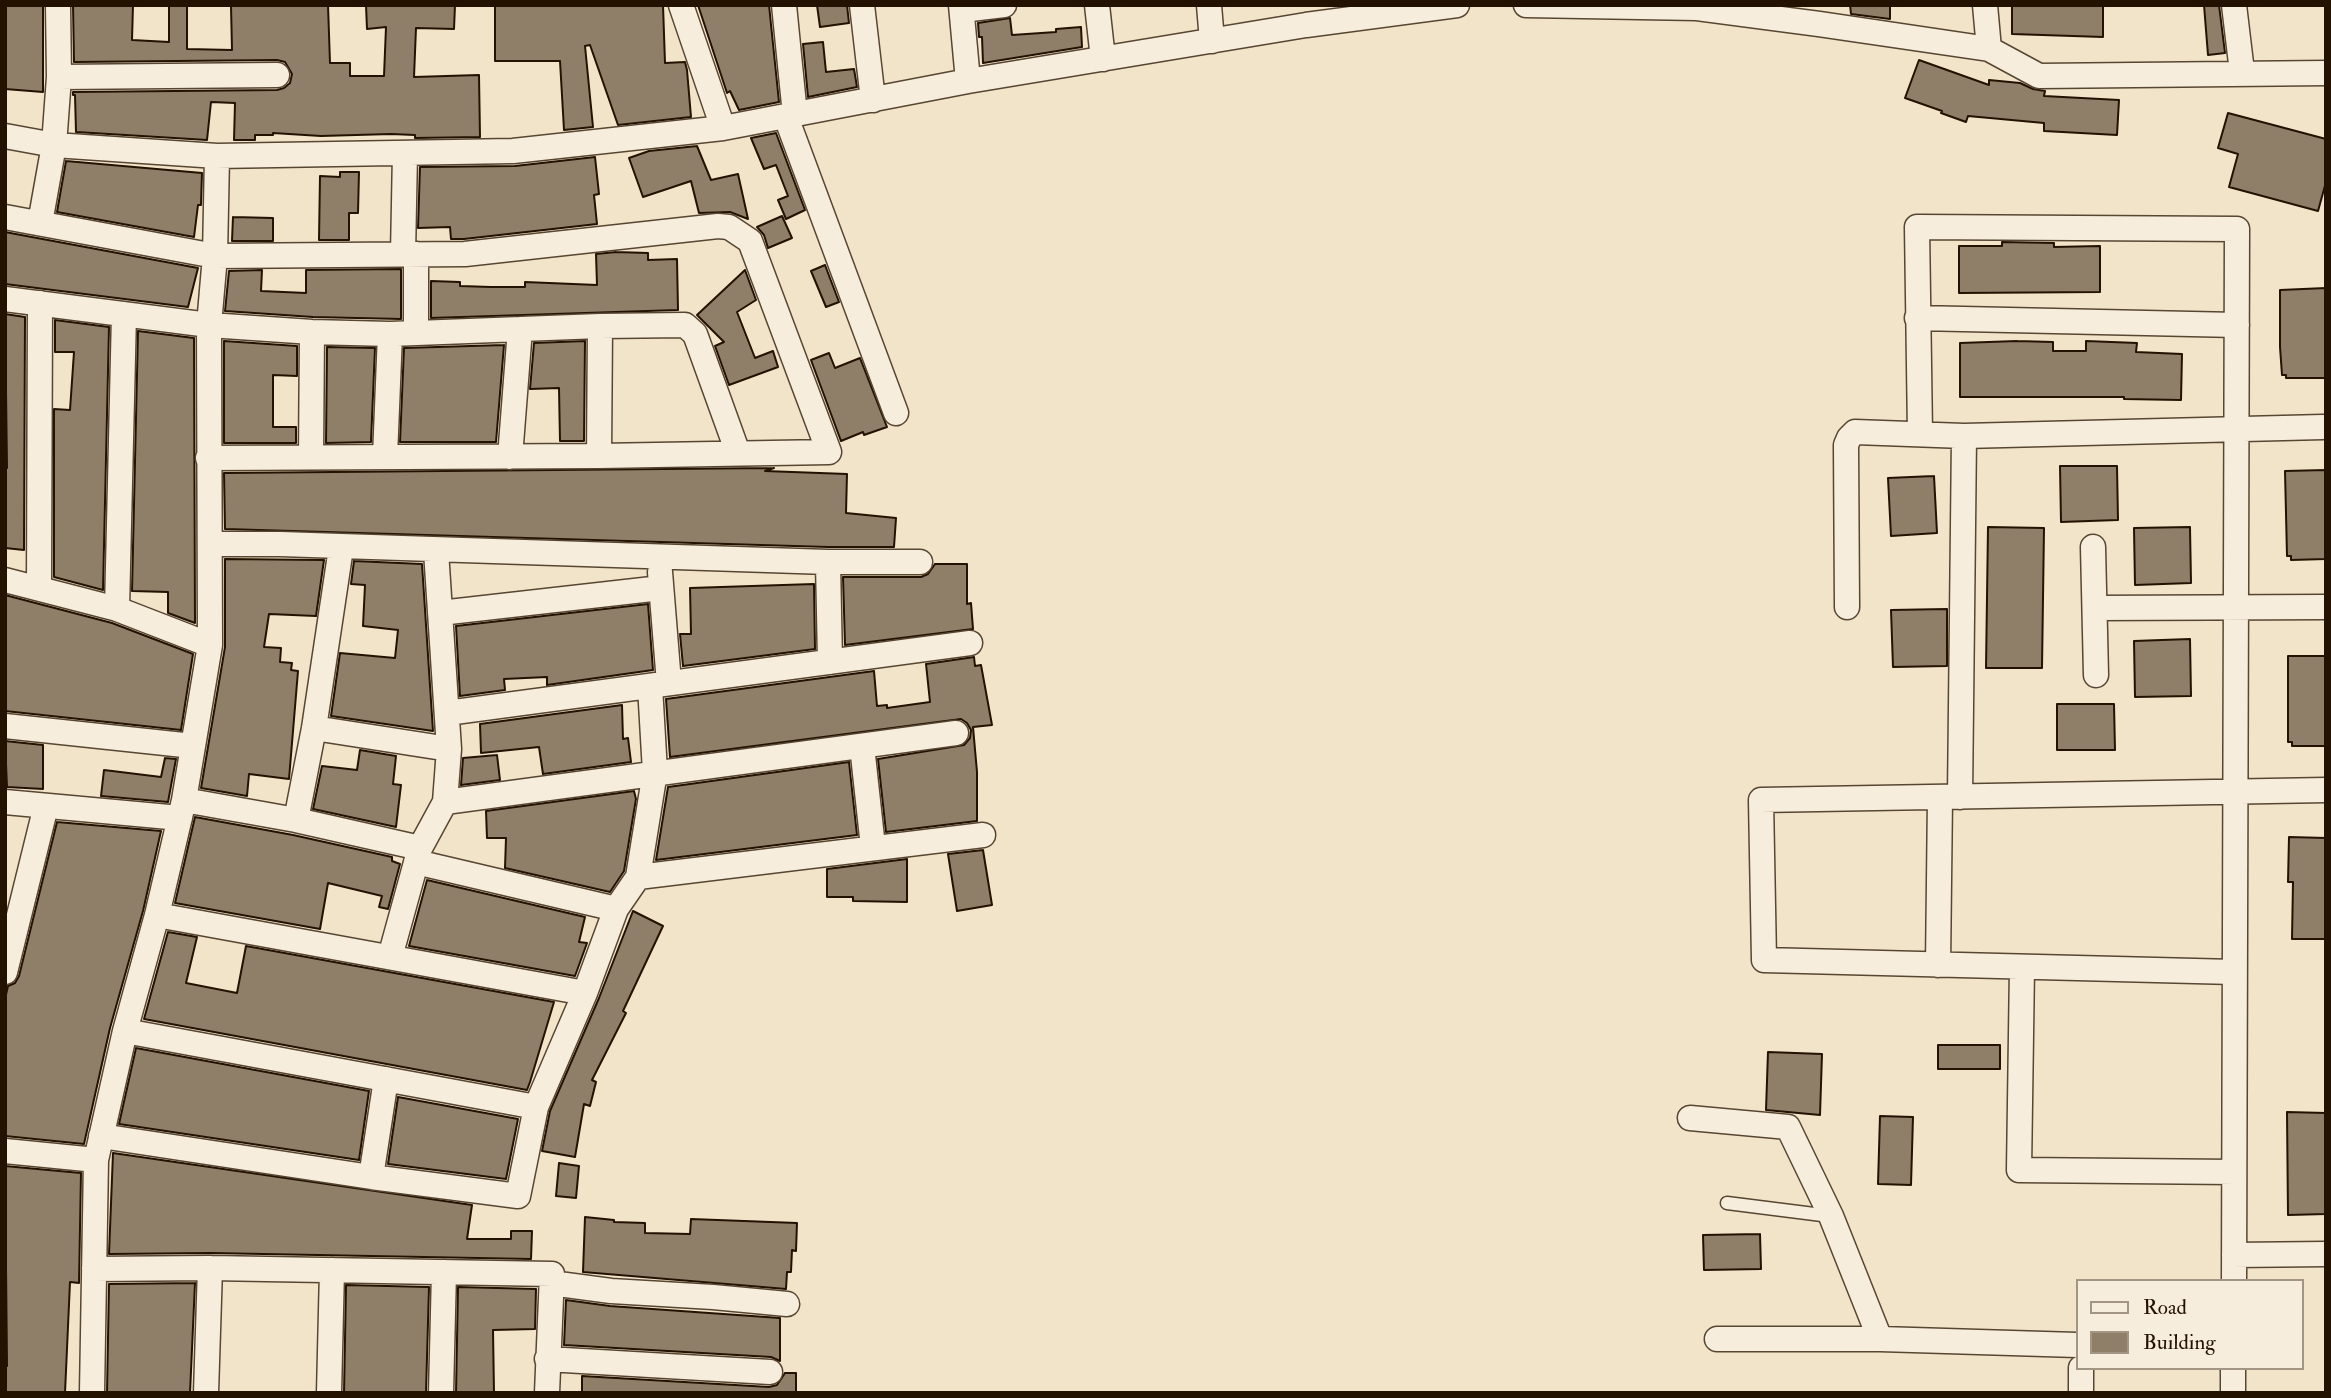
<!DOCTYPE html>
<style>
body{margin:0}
#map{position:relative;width:2331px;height:1398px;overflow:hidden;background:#f2e4c9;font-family:"IM FELL Double Pica",serif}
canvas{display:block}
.frame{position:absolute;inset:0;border:7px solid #231200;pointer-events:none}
.legend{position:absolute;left:2076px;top:1279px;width:228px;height:91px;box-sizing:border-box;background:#f7eddc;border:2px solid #a29584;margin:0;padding:9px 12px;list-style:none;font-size:21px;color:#231200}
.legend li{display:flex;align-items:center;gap:14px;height:35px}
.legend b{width:35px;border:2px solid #a29584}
</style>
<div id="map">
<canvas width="2331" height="1398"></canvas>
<div class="frame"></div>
<ul class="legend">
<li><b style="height:9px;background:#f7eddc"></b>Road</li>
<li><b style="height:19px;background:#8f7f69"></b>Building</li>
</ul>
</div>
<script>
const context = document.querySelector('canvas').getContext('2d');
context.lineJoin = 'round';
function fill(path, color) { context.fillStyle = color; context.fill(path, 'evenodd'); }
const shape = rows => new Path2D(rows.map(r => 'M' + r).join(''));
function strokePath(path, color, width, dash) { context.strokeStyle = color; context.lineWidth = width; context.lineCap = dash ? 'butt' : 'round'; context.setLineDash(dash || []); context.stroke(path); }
const building = shape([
 [5,5,43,5,43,92,5,89,5,5],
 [73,5,133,5,132,40,169,42,169,6,187,6,187,49,232,50,231,6,328,5,330,63,350,63,350,76,384,76,386,27,367,29,366,5,455,5,454,29,416,28,414,77,479,75,480,137,415,138,415,135,391,134,321,136,273,133,273,135,255,135,255,140,234,140,235,103,211,102,207,140,76,132,75,95,73,95,73,92,277,90,284,88,290,83,292,74,285,62,277,60,74,62,73,5],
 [495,5,663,5,665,63,685,62,687,70,691,117,618,125,590,45,585,46,593,127,564,130,560,61,495,61,495,5],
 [698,5,769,5,779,102,739,110,730,91,727,93,698,5],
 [817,5,847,5,849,23,820,27,817,5],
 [1850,5,1890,5,1890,19,1851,14,1850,5],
 [2012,5,2103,5,2103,37,2012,34,2012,5],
 [2204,5,2219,5,2225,53,2208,55,2204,5],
 [1010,18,1012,35,1056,32,1056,29,1081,27,1082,47,983,63,982,37,979,37,978,23,1010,18],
 [823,42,826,72,854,69,857,87,808,97,803,44,823,42],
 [1919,60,1989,85,1989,80,2020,83,2033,89,2045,91,2044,96,2119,100,2117,135,2044,131,2044,123,1968,116,1966,122,1941,113,1942,111,1905,98,1919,60],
 [2228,113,2326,139,2326,182,2318,211,2229,187,2238,154,2218,148,2228,113],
 [776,133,805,210,786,219,778,200,788,196,776,165,764,169,751,138,776,133],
 [697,146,711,180,738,174,748,219,730,212,699,213,691,181,643,197,629,158,649,151,697,146],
 [595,157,599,194,594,195,597,224,464,239,451,239,450,227,418,228,420,167,515,166,595,157],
 [66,161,202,173,201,205,198,205,194,237,57,212,66,161],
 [340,172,359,172,358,213,349,213,349,240,319,240,320,176,340,177,340,172],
 [782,216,792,238,768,248,764,235,757,227,782,216],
 [233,217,273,218,273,241,232,241,233,217],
 [5,232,198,268,188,307,5,284,5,232],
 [2002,242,2054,243,2054,247,2100,246,2100,292,1959,293,1959,246,2002,246,2002,242],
 [616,252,648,253,648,260,677,259,678,310,431,318,431,281,460,282,460,286,491,287,525,287,525,282,597,285,596,254,616,252],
 [825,265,839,302,826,307,811,271,825,265],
 [401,269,401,319,313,317,225,311,229,271,262,270,261,291,306,293,306,270,401,269],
 [745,270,756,300,737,312,755,358,773,351,778,367,729,385,715,346,724,342,697,315,745,270],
 [2326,288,2326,378,2286,378,2286,375,2282,375,2280,347,2280,290,2326,288],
 [5,314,25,317,24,550,5,548,5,468,7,468,5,314],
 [55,320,109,327,103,590,54,577,54,409,70,410,74,352,55,352,55,320],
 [138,331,194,338,195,623,168,613,168,592,132,591,138,331],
 [224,341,297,346,297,376,273,375,273,427,296,427,296,443,224,443,224,341],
 [585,341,584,441,560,441,559,388,530,389,534,343,585,341],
 [2017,341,2053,342,2053,351,2086,351,2086,341,2137,343,2136,352,2182,354,2181,400,2124,399,2124,397,1960,397,1960,343,2017,341],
 [504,345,496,442,400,442,404,348,504,345],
 [327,347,375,348,371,442,326,443,327,347],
 [829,353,835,368,860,358,887,427,864,435,863,432,841,441,811,360,829,353],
 [2060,466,2117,466,2118,520,2061,522,2060,466],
 [774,468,765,471,847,474,846,513,896,518,894,547,828,547,225,529,224,473,774,468],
 [2326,470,2326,559,2291,560,2291,556,2287,556,2285,471,2326,470],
 [1934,476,1937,533,1891,536,1888,478,1934,476],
 [1988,527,2044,528,2042,668,1986,668,1988,527],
 [2190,527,2191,583,2135,585,2134,528,2190,527],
 [225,559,324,560,316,616,269,614,264,647,281,648,280,662,292,663,291,670,298,671,289,779,249,774,247,796,201,788,225,647,225,559],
 [354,561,422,564,433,731,331,716,340,653,395,658,398,630,363,626,365,585,351,584,354,561],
 [935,564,967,564,967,604,971,603,973,629,845,645,843,577,921,577,928,574,935,564],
 [814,584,815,649,683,666,680,634,691,634,690,588,814,584],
 [5,595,112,623,193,654,181,730,5,711,5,595],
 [648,604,653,670,547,685,547,677,504,679,505,690,460,696,456,626,648,604],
 [1947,609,1947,666,1893,667,1891,610,1947,609],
 [2190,639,2191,696,2135,697,2134,641,2190,639],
 [2288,656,2326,656,2326,746,2292,746,2292,742,2288,742,2288,656],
 [974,657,975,666,981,665,992,725,973,727,977,772,977,821,886,832,878,759,964,745,970,738,971,730,967,723,961,719,670,757,666,699,874,671,877,706,887,705,887,708,930,702,926,664,974,657],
 [2057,704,2114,704,2115,750,2057,750,2057,704],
 [622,705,623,739,628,738,631,762,543,774,539,747,481,753,480,724,622,705],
 [5,741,43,745,43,789,7,787,5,741],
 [360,750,396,756,393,784,401,785,396,827,313,809,322,766,357,770,360,750],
 [497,755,500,780,461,785,463,758,497,755],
 [165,758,176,759,168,802,101,796,104,770,161,777,165,758],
 [849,762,857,835,656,860,668,787,849,762],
 [634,791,636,799,624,871,610,892,505,868,506,838,487,838,486,811,634,791],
 [195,817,293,835,392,857,392,861,400,864,388,909,379,907,382,896,328,883,320,929,175,903,195,817],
 [57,822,161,831,143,911,110,1028,84,1144,5,1136,5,999,8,986,15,983,19,976,57,822],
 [2289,837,2326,838,2326,939,2292,939,2293,882,2288,882,2289,837],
 [983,850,992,905,957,911,948,854,983,850],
 [907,859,907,902,853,901,853,897,827,897,827,869,907,859],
 [427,880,585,917,579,942,587,943,575,976,409,946,427,880],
 [633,911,663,926,623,1011,626,1013,592,1080,596,1082,590,1106,584,1104,575,1157,542,1151,550,1111,599,998,633,911],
 [168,932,197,937,186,983,237,993,246,946,554,1002,530,1082,527,1090,144,1019,168,932],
 [1938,1045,2000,1045,2000,1069,1938,1069,1938,1045],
 [136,1048,369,1091,359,1160,119,1124,136,1048],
 [1768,1052,1822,1054,1820,1115,1766,1110,1768,1052],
 [398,1097,518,1119,506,1179,388,1164,398,1097],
 [2287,1112,2326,1113,2326,1214,2288,1215,2287,1112],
 [1880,1116,1913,1117,1911,1185,1878,1184,1880,1116],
 [113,1153,472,1205,467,1239,511,1239,511,1231,532,1231,531,1259,210,1253,109,1254,113,1153],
 [559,1163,579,1166,576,1198,556,1196,559,1163],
 [5,1166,81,1173,79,1283,70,1282,65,1393,5,1393,5,1366,7,1366,5,1166],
 [585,1217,614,1220,614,1222,645,1223,645,1233,690,1234,691,1219,797,1223,796,1251,792,1250,791,1272,787,1272,786,1289,583,1272,585,1217],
 [1760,1234,1761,1269,1704,1270,1703,1235,1760,1234],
 [195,1283,190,1393,107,1393,109,1284,195,1283],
 [346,1285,429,1287,426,1393,344,1393,346,1285],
 [458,1287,536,1289,535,1329,493,1330,494,1393,456,1393,458,1287],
 [566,1300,610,1306,780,1318,780,1361,771,1357,564,1345,566,1300],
 [785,1373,796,1373,796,1393,582,1393,582,1376,769,1387,777,1385,785,1373]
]);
const service = shape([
 [1727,1203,1830,1216]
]);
const minor = shape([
 [681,5,723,128],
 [784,5,795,115],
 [862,5,873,100],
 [961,5,968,81],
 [1097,5,1103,59],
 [1209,5,1212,41],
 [1526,5,1697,8,1819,24,1989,49,2039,76,2326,73],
 [1985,5,1989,49],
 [2234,5,2242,72],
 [962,10,1004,5],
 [59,77,277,75],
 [786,117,896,413],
 [5,136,54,145,217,156,513,151,723,128,968,81,1306,25,1457,5],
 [5,217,215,256,465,254,718,226,729,227,750,241,829,452,599,456,208,458],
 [40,223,54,145,59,77,58,5],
 [403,254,405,153],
 [416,254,416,333],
 [5,299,209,325,312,332,390,334,600,326,685,325,695,334,738,453],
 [1917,318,2237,325],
 [1920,434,1917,227,2237,229,2234,1281],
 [599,456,600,326],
 [311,457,312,332],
 [385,457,390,334],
 [510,457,520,329],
 [211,544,280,544,828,562,920,562],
 [2093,547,2096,675],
 [828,562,830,662],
 [660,572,669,683],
 [5,580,117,609,210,645],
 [39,588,40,303],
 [1847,607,1846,445,1849,438,1855,432,1964,436,2323,427],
 [2095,608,2326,607],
 [117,609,124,314],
 [440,613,661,588],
 [447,713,970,643],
 [5,726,193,746],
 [314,728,449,749],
 [862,746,873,847],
 [1960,797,1964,436],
 [184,800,296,820,420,848],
 [5,802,180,818],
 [445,802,956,733],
 [296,820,314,728,341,548],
 [416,862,616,909],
 [638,877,983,835],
 [157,915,585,993],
 [390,957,420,848,445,802,449,749,436,551],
 [1938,965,1940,797],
 [2022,967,2019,1170,2234,1172],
 [5,972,46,806],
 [2234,972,1764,960,1761,800,2326,790],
 [125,1031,536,1107],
 [1690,1118,1788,1127,1831,1216,1880,1339],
 [101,1136,371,1177,518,1196,536,1107,585,993,616,909,638,877,655,772,650,686],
 [5,1151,96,1160],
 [371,1177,386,1079],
 [2234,1255,2326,1254],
 [94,1269,210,1268,552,1274,547,1393],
 [551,1283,611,1291,713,1297,787,1304],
 [1717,1339,1880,1339,2077,1345],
 [547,1359,770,1372],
 [2081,1368,2081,1393],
 [92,1393,96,1160,125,1031,157,915,184,800,210,645,209,325,215,256,217,156],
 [206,1393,210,1268],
 [329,1393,332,1270],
 [441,1393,444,1272],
 [2233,1393,2233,1368]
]);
fill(building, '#8f7f69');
strokePath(building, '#231200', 2);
strokePath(service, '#574632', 15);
strokePath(minor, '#574632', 27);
strokePath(service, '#f7eddc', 12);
strokePath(minor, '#f7eddc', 24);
</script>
